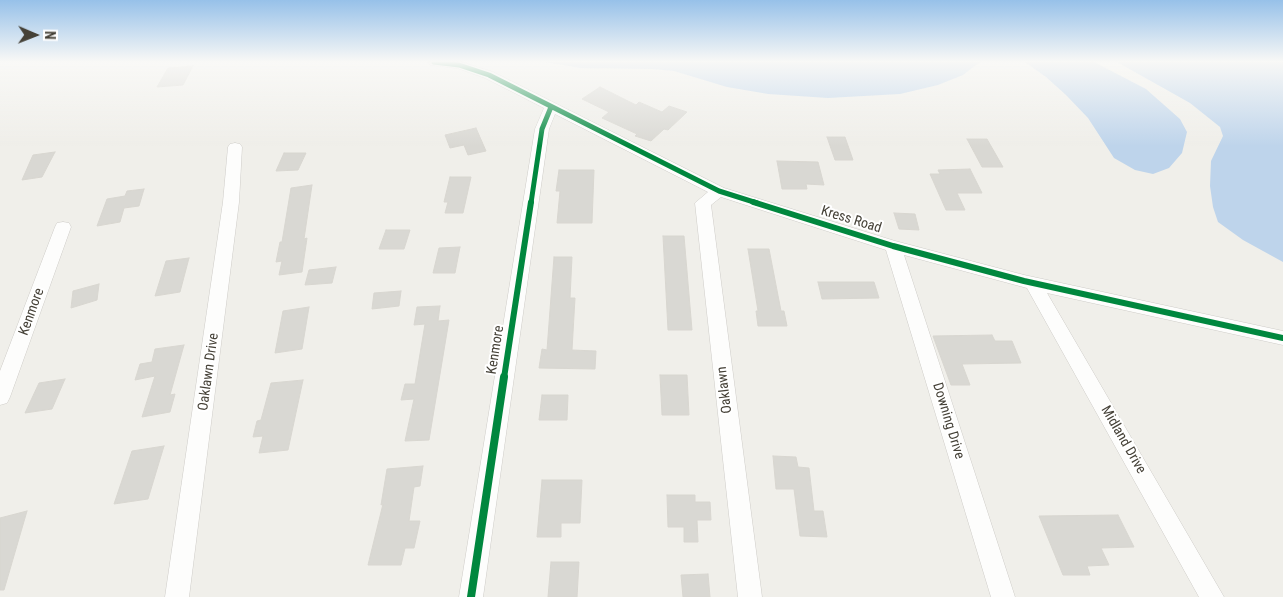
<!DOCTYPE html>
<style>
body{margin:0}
#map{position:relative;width:1283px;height:597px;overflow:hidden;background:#f0efea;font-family:"Roboto Condensed",sans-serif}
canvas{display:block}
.north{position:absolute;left:10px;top:10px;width:50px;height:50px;-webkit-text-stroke:4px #fff;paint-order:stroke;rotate:91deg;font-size:14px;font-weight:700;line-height:20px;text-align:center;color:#454137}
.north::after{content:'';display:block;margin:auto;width:18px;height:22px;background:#454137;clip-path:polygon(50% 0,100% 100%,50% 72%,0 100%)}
</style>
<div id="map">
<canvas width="1283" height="597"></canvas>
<div class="north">N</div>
</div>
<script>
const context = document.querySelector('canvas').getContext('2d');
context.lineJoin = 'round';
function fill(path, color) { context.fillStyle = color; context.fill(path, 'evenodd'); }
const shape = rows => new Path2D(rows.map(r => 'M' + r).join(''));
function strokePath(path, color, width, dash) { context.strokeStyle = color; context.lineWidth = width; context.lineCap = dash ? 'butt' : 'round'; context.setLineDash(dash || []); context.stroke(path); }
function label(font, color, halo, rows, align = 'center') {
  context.font = font + ' "Roboto Condensed",sans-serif'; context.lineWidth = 4; context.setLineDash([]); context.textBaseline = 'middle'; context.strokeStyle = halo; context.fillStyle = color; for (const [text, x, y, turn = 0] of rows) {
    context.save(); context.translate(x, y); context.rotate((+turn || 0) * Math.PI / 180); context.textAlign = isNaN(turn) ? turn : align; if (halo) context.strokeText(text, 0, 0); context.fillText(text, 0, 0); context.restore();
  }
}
const water = shape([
 [546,62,980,62,963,75,938,85,900,94,828,98,768,94,727,87,674,71,653,69,580,68],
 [1025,62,1094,62,1146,89,1180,119,1187,132,1182,153,1169,168,1153,174,1135,170,1114,158,1088,118,1066,95,1046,77],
 [1117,62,1283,62,1283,262,1243,240,1218,222,1213,207,1210,186,1211,161,1223,136,1220,127,1190,103]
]);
const building = shape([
 [193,66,183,85,157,87,168,68,193,66],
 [600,87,636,105,639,102,662,112,669,106,687,112,668,130,664,129,651,141,635,136,637,134,602,118,609,112,582,99,600,87],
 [476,128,486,151,468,155,464,145,450,148,445,135,476,128],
 [827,137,845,137,853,160,835,160,827,137],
 [967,139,987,139,1003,167,982,167,967,139],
 [55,152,42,177,22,180,33,155,55,152],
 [284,153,306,153,298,170,276,171,284,153],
 [777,161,818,162,824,185,806,184,807,189,782,189,777,161],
 [970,169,982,193,957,193,965,210,946,210,930,174,940,174,938,170,970,169],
 [559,170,594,170,592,223,557,223,560,191,556,191,559,170],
 [450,177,471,177,463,213,445,213,448,202,444,202,450,177],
 [312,185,304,239,307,238,302,272,279,275,282,261,276,262,280,242,282,242,291,188,312,185],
 [144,189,139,206,124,208,120,222,97,226,107,199,125,196,127,191,144,189],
 [894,213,915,214,919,230,899,229,894,213],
 [386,230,410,230,404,249,379,249,386,230],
 [663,236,684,236,692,330,668,330,663,236],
 [460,247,455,273,433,273,439,248,460,247],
 [748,249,769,249,781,311,784,311,787,326,758,326,756,311,758,311,748,249],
 [554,257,572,257,570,298,575,298,572,350,596,351,595,369,539,368,542,349,547,350,554,257],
 [189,258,180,292,155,296,166,261,189,258],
 [336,267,332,283,305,285,309,270,336,267],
 [818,282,874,282,879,298,822,299,818,282],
 [99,284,97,300,71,308,73,291,99,284],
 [401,291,399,306,372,309,374,293,401,291],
 [440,306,438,321,449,320,429,440,405,441,414,399,401,400,405,384,415,384,425,324,414,325,417,307,440,306],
 [309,307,302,349,275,353,283,311,309,307],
 [992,335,995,341,1012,341,1021,363,962,364,970,385,951,385,933,336,992,335],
 [184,345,170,395,175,394,170,412,142,417,155,376,135,380,140,364,152,362,155,349,184,345],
 [660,375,687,375,689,415,662,415,660,375],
 [65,379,52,409,25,413,39,383,65,379],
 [303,380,288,450,259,453,263,436,253,437,257,421,261,420,271,383,303,380],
 [542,395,568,395,567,420,539,420,542,395],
 [164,446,148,499,114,504,132,451,164,446],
 [773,456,796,457,798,467,809,468,814,511,823,511,827,537,800,536,794,489,776,489,773,456],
 [423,466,420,486,414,487,409,521,420,521,414,548,405,548,401,565,368,565,383,504,381,505,387,469,423,466],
 [542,480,582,480,580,523,561,523,561,537,537,537,542,480],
 [667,495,695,495,695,502,710,502,711,520,697,520,698,542,684,542,684,527,668,527,667,495],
 [27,511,4,590,0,590,0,518,27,511],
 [1118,515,1134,547,1101,548,1109,565,1087,566,1090,575,1063,575,1039,516,1118,515],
 [551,562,579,562,577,597,548,597,551,562],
 [708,574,710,597,683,597,681,575,708,574]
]);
const street = shape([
 [428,62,462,62,493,72,724,188,895,241,1024,275,1283,331,1283,345,1047,293,1224,597,1199,597,1027,288,904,255,1015,597,991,597,886,250,721,197,711,205,762,597,738,597,695,203,708,192,555,114,549,129,483,597,459,597,535,129,544,108,485,78,457,68,430,65,428,62],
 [235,143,240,144,242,147,239,202,189,597,165,597,223,202,228,147,230,144,235,143],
 [63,222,69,223,71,227,10,397,7,403,0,405,0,371,55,227,57,223,63,222]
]);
const cyclewayFar2 = shape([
 [434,62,459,65,489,75,719,191,757,203],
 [531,203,542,129,551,107]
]);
const cyclewayFar1 = shape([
 [753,202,893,246,1024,281,1283,338],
 [504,378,531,202]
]);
const cycleway = shape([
 [471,597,504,377]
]);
const streetNames = [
 ["Kress Road",851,220,17],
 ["Kenmore",32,312,-70],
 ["Kenmore",496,350,-81],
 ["Oaklawn Drive",209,372,-82],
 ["Oaklawn",725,390,-97],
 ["Downing Drive",948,421,73],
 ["Midland Drive",1123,440,60]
];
fill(water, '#bed4eb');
fill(building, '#d9d8d3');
strokePath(building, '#d8d6d0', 1);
strokePath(street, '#ceccc8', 1);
fill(street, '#fdfdfc');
strokePath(cyclewayFar2, '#00873e', 5);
strokePath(cyclewayFar1, '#00873e', 6);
strokePath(cycleway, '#00873e', 8);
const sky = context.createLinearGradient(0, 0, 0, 146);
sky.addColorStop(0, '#97c1e9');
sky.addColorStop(0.42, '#f8f8f6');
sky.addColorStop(1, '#f8f8f600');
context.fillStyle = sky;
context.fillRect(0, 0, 1283, 146);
label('14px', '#454137', '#fff', streetNames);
</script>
